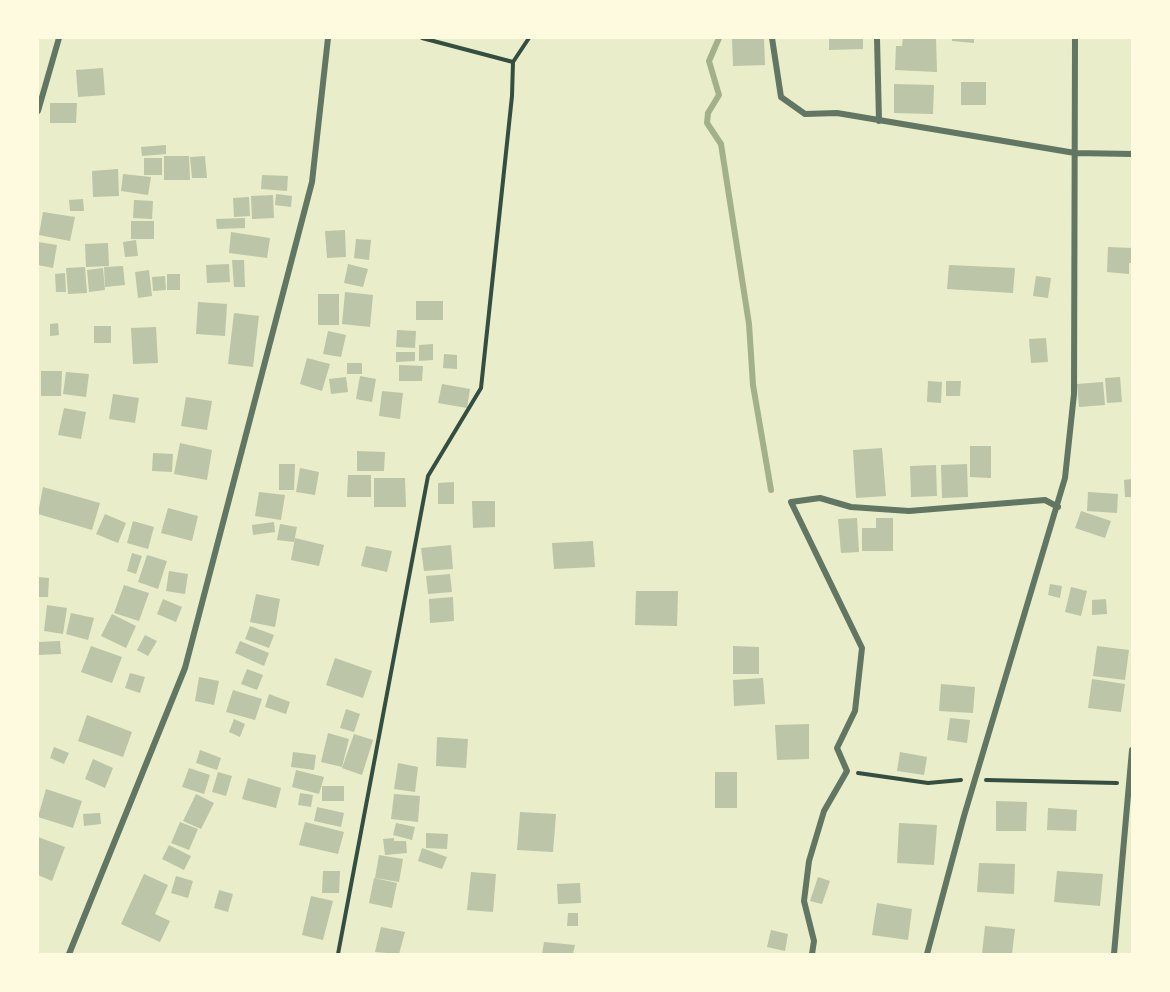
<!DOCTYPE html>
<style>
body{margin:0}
#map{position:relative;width:1170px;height:992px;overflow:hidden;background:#e9edc9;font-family:"Titillium Web",sans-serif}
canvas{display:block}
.frame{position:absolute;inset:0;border:39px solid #fefae0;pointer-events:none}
</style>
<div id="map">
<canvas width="1170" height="992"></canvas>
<div class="frame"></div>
</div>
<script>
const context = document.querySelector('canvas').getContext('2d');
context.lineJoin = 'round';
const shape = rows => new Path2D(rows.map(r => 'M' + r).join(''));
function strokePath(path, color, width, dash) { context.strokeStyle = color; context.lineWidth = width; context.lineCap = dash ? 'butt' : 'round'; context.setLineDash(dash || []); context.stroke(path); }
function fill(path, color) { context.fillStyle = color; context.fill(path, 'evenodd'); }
const stream = shape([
 [719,38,709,61,719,95,708,113,707,123,721,144,749,324,753,385,771,490]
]);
const building = shape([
 [764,38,765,65,733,66,732,39],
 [829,38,863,38,863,49,829,50],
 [903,38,936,38,937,72,895,70,896,46,902,46],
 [952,38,974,38,974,43,952,41],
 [103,68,105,95,78,97,76,70],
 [961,82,986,82,986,105,961,105],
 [894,84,934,85,933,114,894,113],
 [50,103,77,103,76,123,50,123],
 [166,145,166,154,142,156,141,147],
 [164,156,189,156,190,180,164,180],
 [205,156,207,178,192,178,190,157],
 [144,158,162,158,162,175,144,175],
 [118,169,119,196,93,197,92,171],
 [123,174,151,177,148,195,121,191],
 [262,175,288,176,287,191,261,189],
 [276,194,292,196,291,207,275,205],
 [273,195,274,218,252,219,251,196],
 [249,197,250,216,234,217,233,198],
 [83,199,84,211,70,211,69,200],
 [134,200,153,201,152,219,133,218],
 [43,212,75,217,70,241,39,235],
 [245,218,245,228,217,229,216,219],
 [131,221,154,221,154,239,131,239],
 [345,230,346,257,327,258,325,231],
 [231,232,270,238,267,258,229,253],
 [356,239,371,240,369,260,354,258],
 [136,240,138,256,125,257,123,242],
 [38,242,57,245,53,268,38,265],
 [108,243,109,266,86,267,85,244],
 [1108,247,1132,248,1132,263,1129,263,1129,274,1107,272],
 [232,260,244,260,245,287,234,287],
 [229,264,230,282,207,283,206,265],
 [348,264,368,269,363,287,344,283],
 [949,265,1015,268,1013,293,947,289],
 [123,266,125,285,105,287,104,267],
 [85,267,87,293,68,294,66,268],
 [103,268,105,290,89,292,87,270],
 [149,270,152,296,138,298,135,272],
 [65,273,66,292,56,292,55,274],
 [167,274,180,274,180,290,167,290],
 [165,276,166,290,153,291,152,277],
 [1036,276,1051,278,1048,298,1033,296],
 [345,292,373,295,370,327,342,324],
 [318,294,339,294,339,325,318,325],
 [416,301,443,301,443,320,416,320],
 [198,302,227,304,225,336,196,334],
 [234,313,259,316,253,367,228,364],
 [58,323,59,335,50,336,50,324],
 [94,326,111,326,111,343,94,343],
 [156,327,158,363,133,364,131,328],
 [397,330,416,331,415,348,396,347],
 [328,331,346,335,341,357,323,354],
 [1046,338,1048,362,1031,363,1029,339],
 [433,344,433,360,419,361,419,345],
 [396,352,415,352,415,361,396,362],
 [444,354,457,355,457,369,443,368],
 [307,358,330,364,322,391,300,384],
 [347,363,362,363,362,374,347,374],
 [399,365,423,366,422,381,399,381],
 [41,371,62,371,61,396,41,396],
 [66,372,89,374,86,397,63,394],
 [360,376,376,379,372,402,356,399],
 [346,377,348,392,331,394,329,379],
 [1120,377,1122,402,1107,403,1105,378],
 [928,381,942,382,941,403,927,402],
 [946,381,961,381,960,396,946,396],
 [1103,382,1105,405,1079,407,1077,384],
 [442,384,470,389,467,408,438,403],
 [382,391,403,393,400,419,379,416],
 [113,394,139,398,135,423,109,419],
 [186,397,212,401,207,430,181,426],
 [64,408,86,412,81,439,58,435],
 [180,443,212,450,207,480,174,474],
 [970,446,991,446,991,478,970,477],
 [882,448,886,496,856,498,853,450],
 [357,451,385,452,384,471,357,471],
 [153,453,173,454,172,472,152,471],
 [279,464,295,464,294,490,279,490],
 [967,464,968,497,942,498,941,465],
 [936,465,937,496,911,497,910,466],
 [300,468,319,472,315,495,296,492],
 [348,475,371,475,371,497,347,497],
 [374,478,405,478,406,507,374,507],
 [1132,479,1132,497,1125,497,1124,480],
 [454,482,454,504,438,504,438,483],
 [43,487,100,503,92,530,38,514],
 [259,492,285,495,281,520,255,516],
 [1088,492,1118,494,1117,513,1087,511],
 [472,501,495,501,495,527,473,528],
 [168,508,198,516,192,541,161,533],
 [1081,511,1111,521,1105,538,1075,528],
 [105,514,126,523,118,543,96,534],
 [857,518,859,552,841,553,838,519],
 [876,518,893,518,893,551,862,551,862,528,876,528],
 [133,521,154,527,148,549,127,543],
 [274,522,275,532,253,535,252,525],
 [280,524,297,527,294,542,277,540],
 [295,538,324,545,319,566,291,560],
 [593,541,595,567,554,569,552,543],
 [451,545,453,569,424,571,421,548],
 [366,546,392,551,387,572,361,566],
 [132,553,142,556,136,574,127,571],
 [147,555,167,561,158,589,138,582],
 [169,571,188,574,185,594,166,591],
 [450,574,452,592,428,594,426,576],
 [38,577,49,578,48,597,38,597],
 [1050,584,1062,586,1060,598,1048,595],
 [124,585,149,593,139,621,114,613],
 [1071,587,1087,591,1081,616,1065,612],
 [636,591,678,591,677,626,635,625],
 [256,594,280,599,275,627,250,622],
 [453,597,454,621,430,623,429,599],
 [163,599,182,607,176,622,157,614],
 [1106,599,1107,614,1092,615,1092,600],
 [47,605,67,608,63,634,44,631],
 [71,613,94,618,88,640,66,634],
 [112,614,136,626,126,648,101,636],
 [250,626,274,635,269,648,245,639],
 [145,635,157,641,148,656,137,650],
 [60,641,61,654,39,655,38,642],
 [240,641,269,653,264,666,235,653],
 [91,646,122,657,112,683,81,672],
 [733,646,759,647,759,674,733,674],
 [1097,646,1129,650,1125,680,1093,676],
 [335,658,372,671,363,698,326,685],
 [247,669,263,675,257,690,241,684],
 [130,673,145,677,140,693,125,688],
 [199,677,219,681,214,705,195,701],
 [763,678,765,704,734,706,733,680],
 [1092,679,1125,684,1121,712,1088,708],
 [941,684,975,687,973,713,939,711],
 [233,690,262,699,255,720,226,712],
 [269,694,290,702,286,714,265,707],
 [346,709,360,714,354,732,340,728],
 [87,715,132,732,123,757,78,741],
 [950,718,970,720,967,743,947,740],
 [234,719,245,724,240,737,229,732],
 [809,724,809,759,777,760,775,725],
 [328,733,349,739,342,767,321,762],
 [354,734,373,740,362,775,342,768],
 [437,737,468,739,466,768,436,766],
 [54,747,69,753,64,764,50,758],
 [200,750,221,758,217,770,196,763],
 [293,752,316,755,314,770,291,767],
 [900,752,927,757,924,775,897,771],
 [93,759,113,768,105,788,85,779],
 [398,763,418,767,415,792,394,789],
 [189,768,210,775,204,794,182,787],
 [296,770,324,777,319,794,292,787],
 [218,772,232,776,226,796,212,792],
 [715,772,737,772,737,808,715,808],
 [248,778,281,788,276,808,242,799],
 [322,786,344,786,344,801,322,801],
 [46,789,82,801,73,828,38,817],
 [300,793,313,795,311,807,298,805],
 [196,794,214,803,201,829,183,821],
 [394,794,420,796,418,822,391,819],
 [996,801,1027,802,1026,831,996,831],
 [317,807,344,813,341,827,314,821],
 [1048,808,1077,810,1076,831,1047,830],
 [520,812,556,814,553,852,517,850],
 [100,813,101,824,84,826,83,814],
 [180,822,198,829,189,850,171,843],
 [305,822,344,832,338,854,299,845],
 [396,823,415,827,412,840,393,835],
 [899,823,937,825,934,865,897,863],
 [426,833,448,834,447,849,426,848],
 [38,837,65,847,52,881,38,875],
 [394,838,394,841,406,841,407,853,385,855,383,839],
 [169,845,191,856,184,870,162,859],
 [422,848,447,857,442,869,418,861],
 [379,855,403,859,399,882,375,878],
 [979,863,1015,864,1014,894,977,892],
 [323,871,340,871,339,893,322,893],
 [1057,871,1103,874,1100,906,1054,902],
 [471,872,496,874,493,912,467,910],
 [144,874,168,885,155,914,170,921,160,942,121,924],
 [176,876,193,881,188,898,171,893],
 [818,877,830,881,822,904,810,901],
 [374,878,397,883,392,908,369,903],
 [580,883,581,903,558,904,557,884],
 [219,890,233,894,228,912,214,908],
 [311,896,333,901,323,940,302,935],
 [877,903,912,909,908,940,872,935],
 [568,913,578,913,578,926,567,926],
 [985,926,1015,929,1012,954,982,954],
 [381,927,405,932,399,954,375,952],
 [771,930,788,934,785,951,767,947],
 [544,942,575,945,573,954,542,954]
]);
const path = shape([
 [513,62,529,38],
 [858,773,928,783,961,780],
 [986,780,1117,783],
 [338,954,428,476,481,388,512,96,513,62,422,38]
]);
const minor = shape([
 [772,38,781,97,805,114,837,113,1075,153,1132,154],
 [877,38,879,121],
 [38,111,59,38],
 [69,954,185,668,312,182,328,38],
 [812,954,814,941,804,901,809,861,824,811,847,771,837,748,855,711,862,648,791,502,820,498,851,507,909,511,1045,500,1058,507],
 [927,954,964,816,1065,478,1074,394,1075,38],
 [1114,954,1132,750]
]);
strokePath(stream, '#a3b18a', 6);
fill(building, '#bcc5a7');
strokePath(path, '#344e41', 4);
strokePath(minor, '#617663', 6);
</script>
